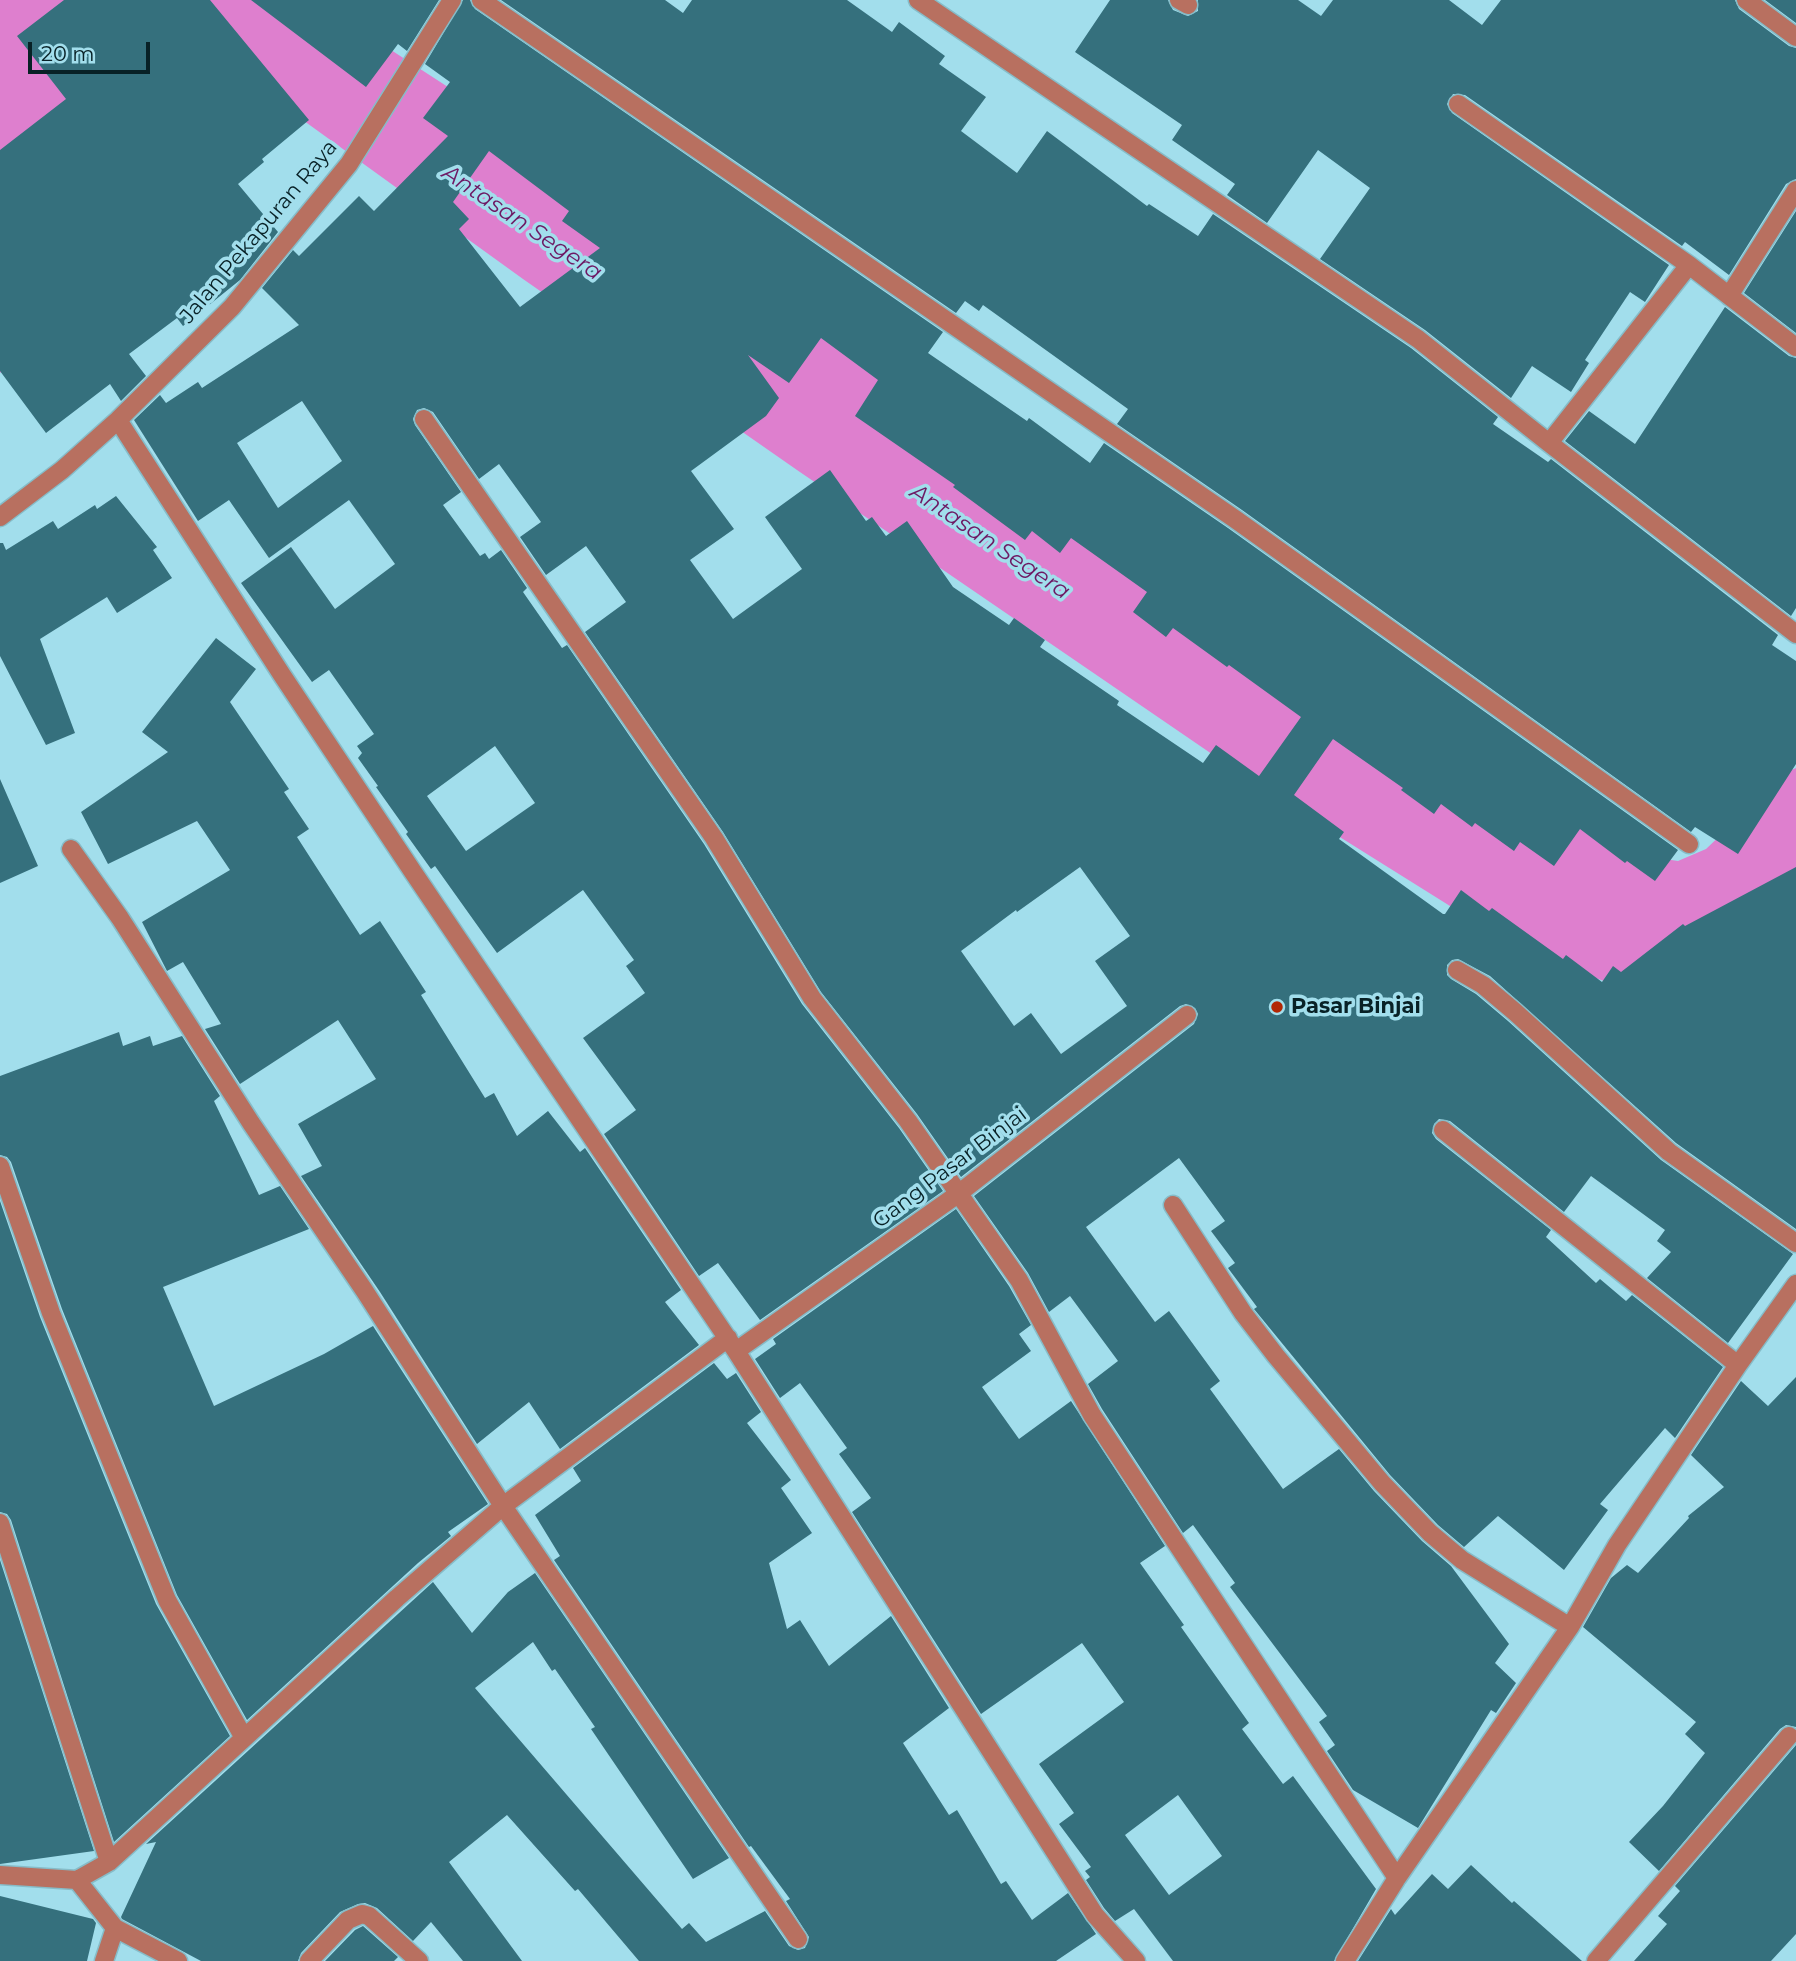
<!DOCTYPE html>
<style>
body{margin:0}
#map{position:relative;width:1796px;height:1961px;overflow:hidden;background:#a2deec;font-family:Montserrat,sans-serif}
canvas{display:block}
.scale{position:absolute;left:28px;top:42px;width:122px;height:32px;box-sizing:border-box;border:4px solid #082126;border-top:0;padding-left:9px;font-size:21px;line-height:24px;white-space:nowrap;color:#082126;-webkit-text-stroke:5px #a2deec;paint-order:stroke}
</style>
<div id="map">
<canvas width="1796" height="1961"></canvas>
<div class="scale">20 m</div>
</div>
<script>
const context = document.querySelector('canvas').getContext('2d');
context.lineJoin = 'round';
function fill(path, color) { context.fillStyle = color; context.fill(path, 'evenodd'); }
const shape = rows => new Path2D(rows.map(r => 'M' + r).join(''));
function strokePath(path, color, width, dash) { context.strokeStyle = color; context.lineWidth = width; context.lineCap = dash ? 'butt' : 'round'; context.setLineDash(dash || []); context.stroke(path); }
function label(font, color, halo, rows, align = 'center') {
  context.font = font + ' Montserrat,sans-serif'; context.lineWidth = 7; context.setLineDash([]); context.textBaseline = 'middle'; context.strokeStyle = halo; context.fillStyle = color; for (const [text, x, y, turn = 0] of rows) {
    context.save(); context.translate(x, y); context.rotate((+turn || 0) * Math.PI / 180); context.textAlign = isNaN(turn) ? turn : align; if (halo) context.strokeText(text, 0, 0); context.fillText(text, 0, 0); context.restore();
  }
}
const water = shape([
 [0,0,314,0,508,126,1651,857,1678,861,1706,849,1787,772,1796,768,1796,915,1626,989,1568,968,1482,926,1263,789,797,470,523,279,257,87,0,373]
]);
const building = shape([
 [64,0,210,0,309,120,262,159,264,162,238,184,278,232,240,280,183,326,177,318,129,354,146,376,121,401,110,384,46,433,0,371,0,150,66,99,17,36],
 [251,0,439,0,407,51,398,44,366,87],
 [463,0,470,0,475,9,943,332,928,353,1027,421,1029,418,1090,463,1104,443,1228,528,1678,850,1655,881,1627,861,1625,863,1580,829,1554,866,1520,842,1514,851,1475,823,1472,827,1441,804,1434,814,1401,790,1403,788,1333,739,1294,795,1344,832,1339,839,1443,914,1445,914,1461,890,1489,911,1492,908,1563,959,1566,955,1602,982,1613,966,1621,972,1683,924,1685,926,1796,867,1796,1229,1676,1143,1490,976,1458,959,1452,960,1447,965,1447,975,1451,979,1476,994,1508,1021,1661,1160,1793,1254,1728,1343,1647,1278,1671,1252,1657,1241,1665,1230,1591,1176,1564,1212,1450,1121,1439,1119,1434,1124,1432,1133,1436,1139,1551,1230,1546,1237,1596,1283,1600,1279,1626,1301,1632,1295,1723,1367,1675,1438,1665,1428,1600,1504,1608,1510,1564,1570,1498,1516,1464,1547,1438,1525,1390,1475,1254,1309,1257,1307,1228,1268,1235,1263,1211,1231,1225,1221,1179,1158,1086,1227,1155,1322,1169,1311,1220,1381,1210,1389,1283,1489,1339,1449,1374,1491,1422,1541,1451,1566,1509,1644,1495,1663,1516,1683,1496,1713,1491,1710,1418,1828,1353,1790,1327,1751,1335,1745,1319,1722,1327,1716,1230,1587,1235,1583,1193,1525,1183,1533,1102,1409,1088,1384,1118,1361,1070,1296,1049,1312,1028,1273,974,1196,1194,1024,1198,1014,1195,1008,1186,1004,1180,1006,961,1177,917,1114,821,992,723,832,585,632,626,602,586,546,546,575,520,537,541,522,499,464,479,479,433,412,424,408,417,410,413,419,415,425,461,492,443,505,480,556,485,553,489,559,501,550,527,588,523,592,562,648,567,645,704,844,802,1004,899,1128,943,1191,760,1320,718,1263,699,1276,604,1134,636,1110,583,1038,645,993,626,966,634,960,583,890,497,953,435,866,431,869,406,834,408,832,376,787,378,786,358,758,362,753,357,746,374,734,329,670,312,682,241,583,291,547,335,609,395,564,349,500,269,558,229,500,198,521,134,420,160,395,166,403,198,382,202,388,299,325,262,288,293,250,299,256,359,196,374,211,448,136,423,118,450,82,425,64],
 [489,151,569,211,562,221,600,248,520,307,459,229,469,219,453,202],
 [821,338,878,380,855,416,955,485,953,487,1025,540,1032,531,1060,553,1071,538,1147,592,1133,612,1166,637,1173,628,1227,667,1229,665,1301,717,1259,776,1216,745,1203,763,1117,705,1119,701,1040,647,1045,640,1014,618,1009,625,953,587,907,521,886,536,872,517,866,521,830,470,765,517,802,569,733,619,690,560,734,529,691,471,766,416,779,398,748,355,789,383],
 [302,401,342,461,278,508,237,443],
 [495,746,535,803,466,851,427,796],
 [1080,867,1130,936,1095,961,1127,1006,1061,1054,1031,1013,1014,1026,961,951,1016,910,1017,912],
 [501,0,665,0,683,13,692,0,847,0,892,32,899,22,945,56,939,64,986,97,961,131,1017,173,1047,131,1147,206,1149,204,1198,236,1213,214,1411,348,1498,417,1493,424,1548,462,1551,459,1778,635,1772,645,1796,661,1796,764,1738,854,1695,827,1691,832,1242,510,1117,424,1128,409,983,305,979,311,965,301,956,313],
 [1110,0,1168,0,1173,10,1188,16,1198,11,1198,0,1298,0,1321,16,1333,0,1449,0,1482,25,1501,0,1735,0,1739,9,1789,46,1796,48,1796,179,1786,184,1729,275,1685,242,1682,246,1465,95,1453,94,1447,104,1452,113,1669,265,1645,302,1630,292,1585,360,1589,363,1571,392,1532,366,1511,398,1425,330,1320,259,1370,188,1318,150,1267,223,1227,195,1235,184,1172,140,1182,125,1075,52],
 [1765,0,1796,0,1796,23],
 [1796,211,1796,333,1744,293],
 [1725,307,1789,356,1796,358,1796,608,1791,616,1565,441,1589,411,1635,444],
 [116,496,157,547,153,550,172,578,117,613,107,597,40,639,75,733,46,745,0,656,0,543,3,543,6,550,53,521,58,529,95,505,97,509],
 [216,638,256,669,230,702,289,789,284,792,309,829,297,837,360,935,380,921,426,992,421,995,485,1098,494,1093,517,1136,548,1111,580,1152,585,1148,681,1290,665,1302,699,1345,560,1449,529,1402,477,1444,380,1292,301,1176,322,1166,298,1124,376,1079,338,1020,240,1084,205,1029,221,1024,183,962,167,971,142,922,230,870,197,821,108,864,81,812,168,752,142,732],
 [0,779,38,866,0,883],
 [119,1032,123,1046,150,1036,153,1046,182,1036,220,1096,214,1101,259,1195,280,1186,309,1229,163,1287,214,1406,324,1354,373,1326,488,1504,448,1532,451,1536,418,1563,247,1720,177,1595,62,1309,11,1162,7,1157,0,1155,0,1076],
 [0,1201,40,1317,156,1604,230,1736,114,1842,11,1520,7,1514,0,1512],
 [956,1209,1009,1286,1031,1325,1019,1334,1031,1351,982,1387,1019,1439,1071,1401,1165,1546,1140,1563,1184,1625,1181,1627,1249,1723,1242,1729,1283,1784,1293,1776,1376,1889,1334,1961,1173,1961,1134,1909,1115,1921,1104,1908,1086,1880,1090,1877,1085,1871,1091,1867,1059,1824,1074,1813,1039,1764,1124,1702,1082,1643,981,1714,852,1512,871,1498,839,1454,847,1448,800,1383,780,1398,755,1359,776,1344,773,1339],
 [1178,1795,1222,1856,1169,1895,1125,1835],
 [714,1363,727,1379,736,1373,761,1412,747,1423,791,1480,781,1488,812,1533,769,1563,787,1629,800,1620,829,1666,891,1616,949,1708,903,1743,949,1815,957,1810,1001,1884,1006,1881,1032,1920,1068,1893,1096,1934,1056,1961,639,1961,578,1889,575,1891,507,1815,449,1862,522,1961,463,1961,431,1922,413,1941,377,1908,365,1903,358,1904,340,1912,301,1953,298,1961,201,1961,122,1919,121,1917,156,1842,146,1844,433,1582,472,1633,508,1592,535,1573,729,1858,693,1879,591,1729,595,1727,555,1669,552,1671,533,1642,475,1688,682,1929,689,1923,706,1942,765,1911,789,1946,798,1950,805,1948,809,1937,786,1901,790,1899,751,1846,749,1847,554,1560,560,1556,535,1515,581,1481,573,1468],
 [1796,1377,1796,1727,1786,1725,1780,1729,1659,1871,1629,1842,1663,1806,1705,1753,1685,1734,1696,1722,1583,1627,1611,1578,1627,1565,1638,1573,1689,1518,1688,1516,1724,1487,1691,1455,1741,1381,1768,1406],
 [0,1560,94,1851,0,1864],
 [1796,1745,1796,1934,1771,1961,1634,1961,1667,1924,1658,1916,1680,1891,1675,1886],
 [1471,1865,1512,1903,1514,1901,1582,1961,1358,1961,1391,1909,1395,1915,1432,1874,1448,1889],
 [0,1896,93,1919,96,1923,87,1961,0,1961],
 [363,1926,398,1957,394,1961,325,1961,355,1930]
]);
const minor = shape([
 [481,0,1235,519,1689,844],
 [918,0,1418,339,1549,443,1796,634],
 [1179,0,1188,5],
 [1746,0,1796,37],
 [1458,104,1689,265,1796,347],
 [1729,296,1796,190],
 [424,419,714,838,812,998,908,1121,1019,1280,1092,1415,1397,1878],
 [118,420,282,675,413,872,736,1351,1095,1915,1136,1961],
 [1549,443,1689,265],
 [0,517,62,470,118,420,232,307,349,164,452,0],
 [71,849,120,918,251,1123,364,1290,503,1506,798,1939],
 [1457,970,1483,985,1515,1012,1669,1152,1796,1243],
 [1443,1130,1738,1365],
 [0,1166,51,1313,167,1600,244,1738],
 [1173,1205,1243,1313,1276,1356,1382,1483,1430,1533,1462,1560,1570,1627],
 [736,1351,958,1194,1187,1015],
 [0,1523,109,1862],
 [0,1875,77,1880,109,1862,397,1598,503,1506,728,1338],
 [77,1880,115,1928,104,1961],
 [115,1928,178,1961],
 [309,1961,348,1920,362,1914,369,1916,419,1961],
 [1345,1961,1397,1878,1570,1627,1617,1545,1738,1365,1796,1284],
 [1596,1961,1789,1736]
]);
const markers = [
 [1277,1007,7,"#b22604"]
];
const streetNames = [
 ["Jalan Pekapuran Raya",259,232,-50],
 ["Gang Pasar Binjai",950,1168,-37]
];
const poiNames = [
 ["Pasar Binjai",1291,1007]
];
const waterNames = [
 ["Antasan Segera",522,223,34],
 ["Antasan Segera",990,542,34]
];
fill(water, '#de7fce');
fill(building, '#35707d');
strokePath(minor, '#86bcc8', 21);
strokePath(minor, '#b87060', 18);
for (const [x, y, r, color] of markers) { const dot = new Path2D(); dot.arc(x, y, r, 0, 2 * Math.PI); context.fillStyle = color; context.fill(dot); strokePath(dot, '#a2deec', 2.5); }
label('21px', '#082126', '#a2deec', streetNames);
label('bold 21px', '#082126', '#a2deec', poiNames, 'left');
label('italic 23px', '#6e1964', '#a2deec', waterNames);
</script>
